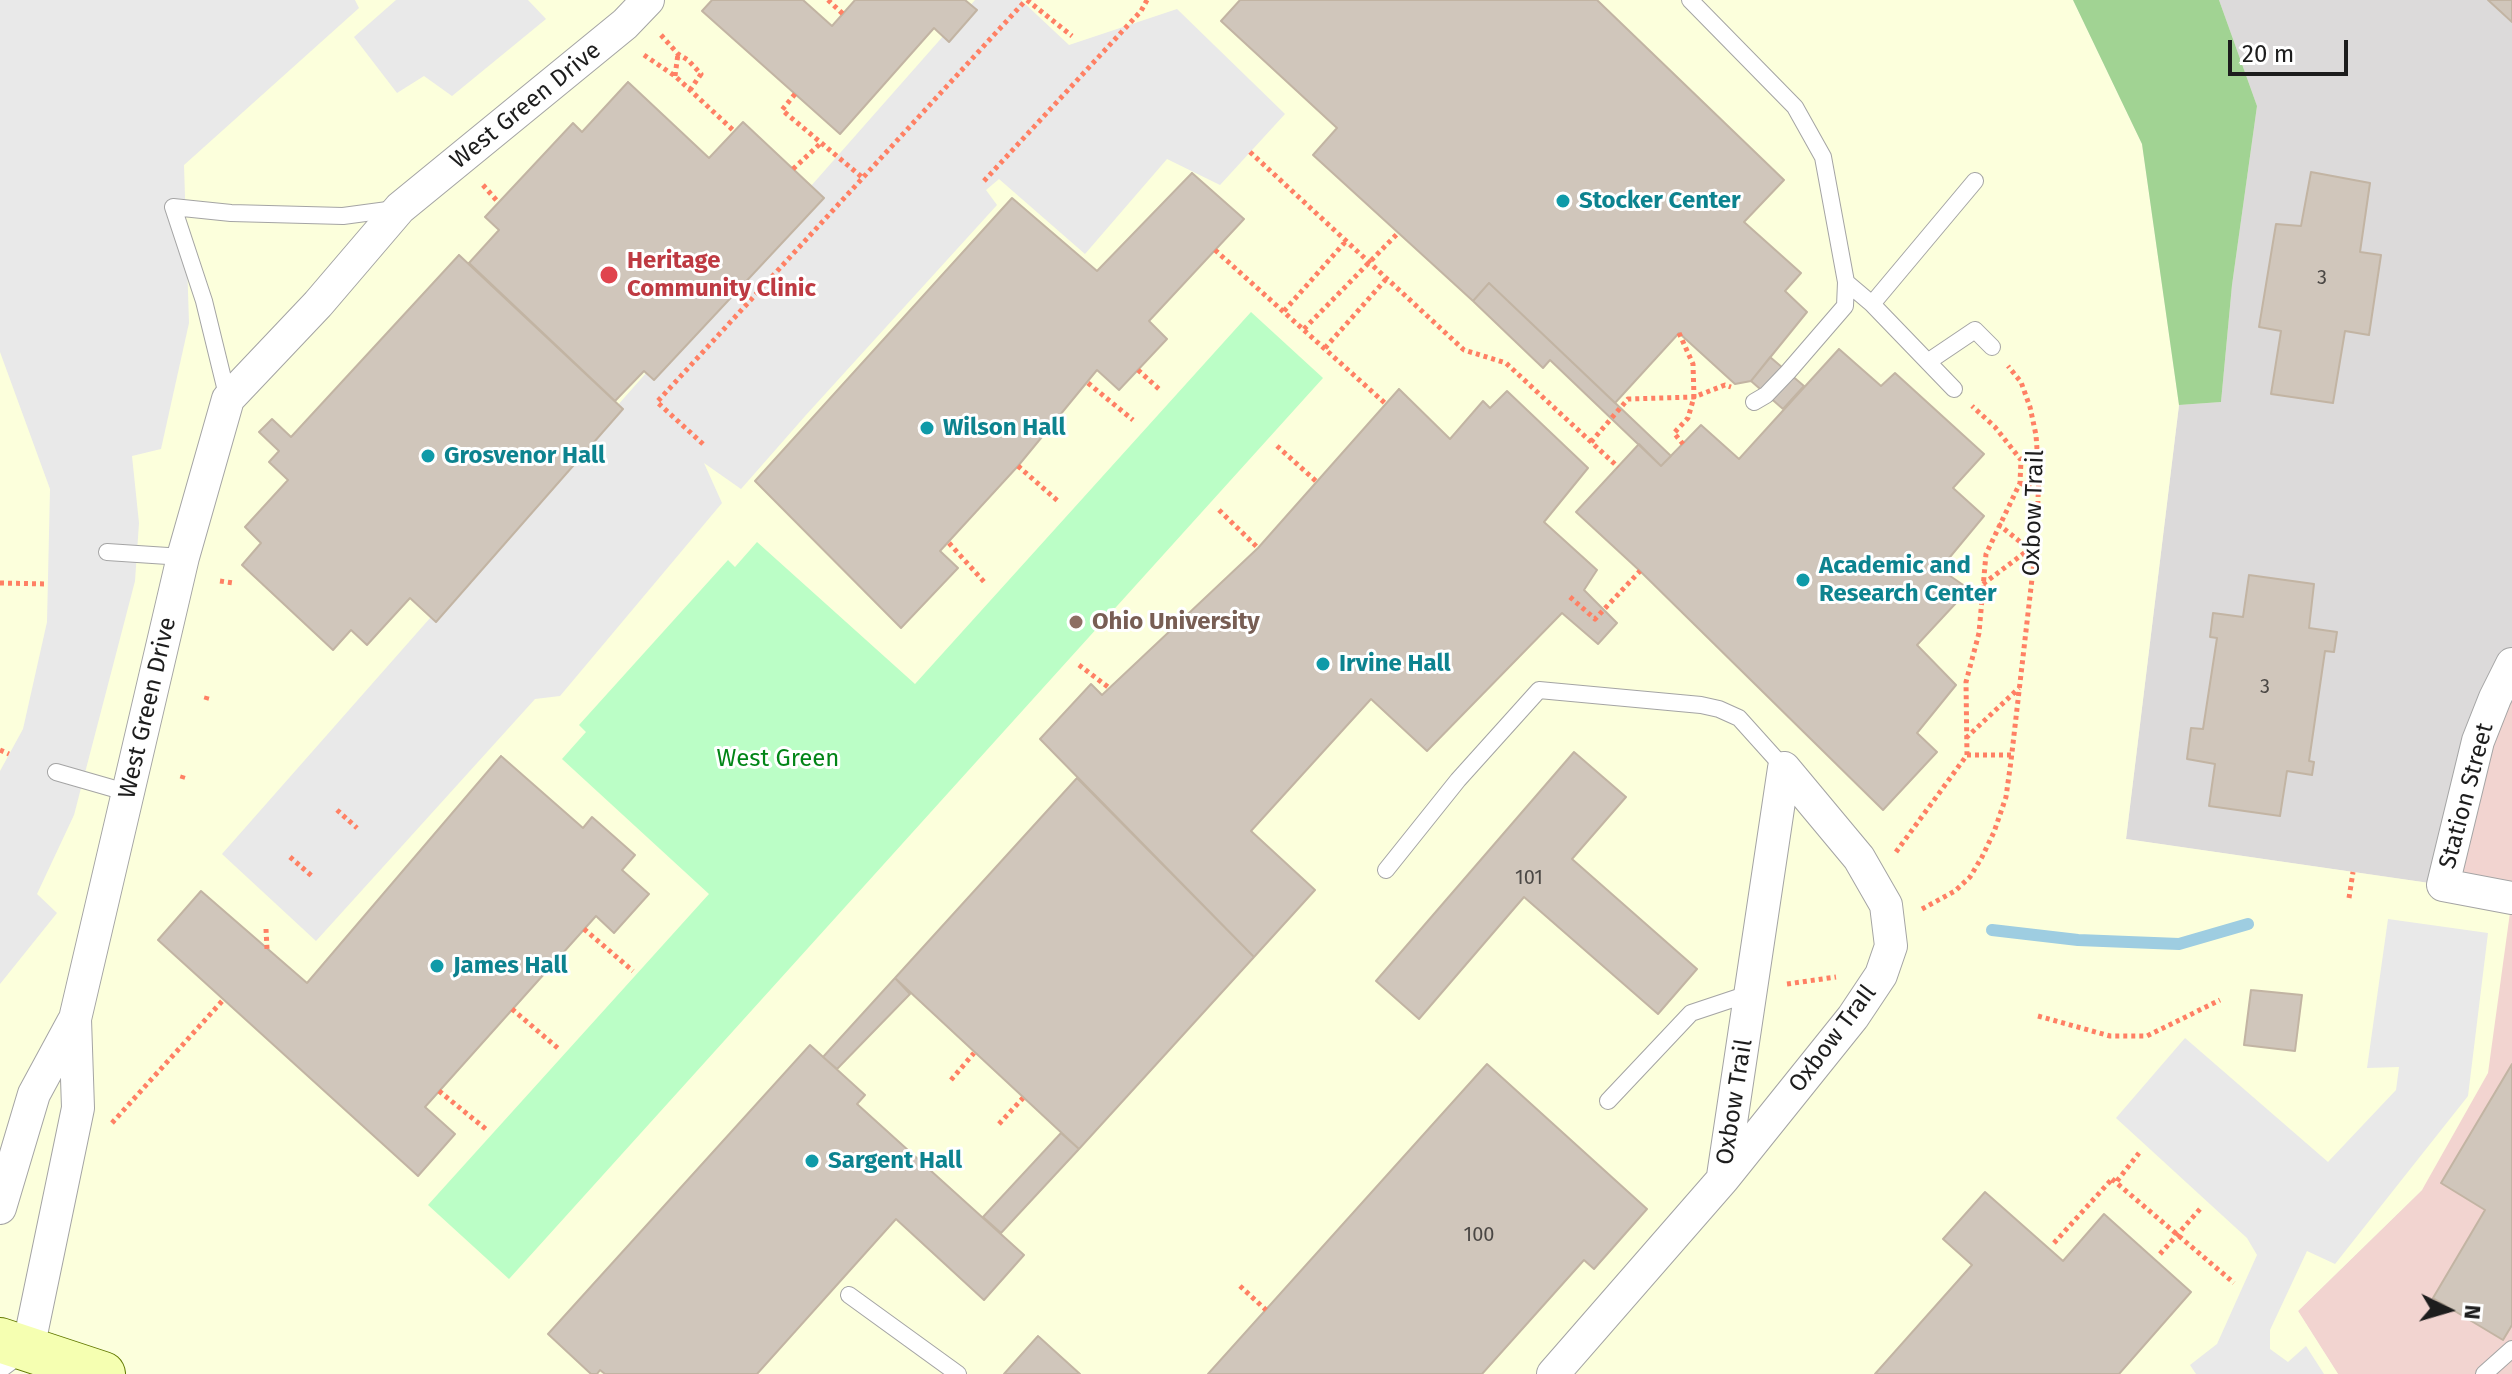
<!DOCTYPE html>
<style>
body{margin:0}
#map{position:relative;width:2512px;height:1374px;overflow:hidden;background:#f0ece2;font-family:"Fira Sans",sans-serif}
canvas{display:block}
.north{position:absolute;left:2408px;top:1270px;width:80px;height:80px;-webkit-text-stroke:6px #fff;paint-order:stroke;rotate:95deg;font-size:22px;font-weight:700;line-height:32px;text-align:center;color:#1d1d1d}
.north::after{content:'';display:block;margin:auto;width:28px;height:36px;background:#1d1d1d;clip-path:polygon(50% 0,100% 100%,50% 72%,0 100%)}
.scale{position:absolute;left:2228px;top:40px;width:120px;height:36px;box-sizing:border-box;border:4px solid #1d1d1d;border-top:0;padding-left:10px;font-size:24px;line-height:28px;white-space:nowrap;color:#1d1d1d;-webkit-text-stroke:6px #fff;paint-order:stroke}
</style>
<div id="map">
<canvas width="2512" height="1374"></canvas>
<div class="north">N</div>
<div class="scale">20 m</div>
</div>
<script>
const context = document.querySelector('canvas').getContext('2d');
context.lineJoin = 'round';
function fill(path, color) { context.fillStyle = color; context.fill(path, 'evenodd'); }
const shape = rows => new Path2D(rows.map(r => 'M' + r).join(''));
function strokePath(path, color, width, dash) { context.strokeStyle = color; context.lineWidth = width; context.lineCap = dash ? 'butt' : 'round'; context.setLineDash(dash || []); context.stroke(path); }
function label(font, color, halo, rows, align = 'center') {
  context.font = font + ' "Fira Sans",sans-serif'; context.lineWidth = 6; context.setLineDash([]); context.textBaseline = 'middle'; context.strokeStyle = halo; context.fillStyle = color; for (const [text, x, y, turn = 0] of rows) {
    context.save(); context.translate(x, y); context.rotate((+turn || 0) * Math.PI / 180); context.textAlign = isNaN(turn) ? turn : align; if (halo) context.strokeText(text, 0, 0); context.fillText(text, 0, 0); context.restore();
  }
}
const residential = shape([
 [2219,0,2512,0,2512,664,2443,885,2126,839,2179,405,2221,402,2232,285,2257,106]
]);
const commercial = shape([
 [2512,664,2512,898,2443,885],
 [2512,900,2512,1374,2338,1374,2298,1311,2422,1190]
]);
const education = shape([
 [0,0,2073,0,2142,144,2179,405,2126,839,2443,885,2512,898,2488,1073,2422,1190,2298,1311,2338,1374,0,1374]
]);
const forest = shape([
 [2073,0,2219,0,2257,106,2232,285,2221,402,2179,405,2142,144]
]);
const park = shape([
 [1251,312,1323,378,509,1279,428,1205,709,894,562,759,586,732,579,725,728,560,735,567,757,542,915,684]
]);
const parking = shape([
 [0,0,355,0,359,8,184,165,189,323,161,449,132,456,139,523,135,581,74,815,37,894,57,913,0,984,0,771,23,729,47,622,50,489,0,352],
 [396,0,528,0,546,19,452,96,424,76,397,93,354,37],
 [975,0,1021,0,1069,45,1177,9,1285,114,1220,185,1167,159,1085,254,999,179,986,190,997,205,806,415,741,489,704,463,722,503,560,696,535,699,316,941,222,854],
 [2388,919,2488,933,2468,1096,2335,1264,2307,1251,2270,1330,2270,1349,2288,1362,2306,1346,2324,1374,2196,1374,2190,1365,2217,1344,2257,1255,2247,1238,2116,1118,2185,1038,2328,1162,2396,1090,2399,1067,2367,1068]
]);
const stream = shape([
 [1992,930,2078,940,2179,944,2248,924]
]);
const building = shape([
 [712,0,803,0,832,26,855,0,965,0,977,10,949,42,934,28,840,134,702,11,712,0],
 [1240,0,1597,0,1784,180,1744,222,1801,273,1785,291,1807,312,1751,381,1735,384,1679,333,1615,403,1489,283,1473,301,1313,155,1337,128,1221,21,1240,0],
 [2488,0,2512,0,2512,22,2488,0],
 [628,82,709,158,743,122,824,198,654,380,644,371,615,401,469,263,499,230,485,217,573,123,582,132,628,82],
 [2311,172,2370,183,2360,252,2381,255,2369,335,2345,331,2333,403,2271,394,2281,331,2259,327,2276,224,2301,226,2311,172],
 [1192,173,1244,219,1149,321,1167,339,1119,390,1097,370,1018,466,940,551,958,568,901,628,755,481,1012,198,1097,271,1192,173],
 [459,255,623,409,436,622,410,598,367,645,351,630,333,650,242,565,261,543,245,527,288,480,269,462,279,451,259,432,272,419,291,437,459,255],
 [1489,283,1671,456,1661,466,1550,360,1543,368,1473,301,1489,283],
 [1839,349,1881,386,1895,373,1984,454,1953,488,1984,516,1940,569,1969,589,1917,645,1956,685,1917,733,1937,752,1883,810,1640,571,1576,512,1639,444,1661,466,1701,425,1739,459,1839,349],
 [1770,357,1804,386,1783,409,1751,381,1770,357],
 [1399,389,1450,439,1483,401,1490,408,1507,391,1588,468,1544,522,1597,570,1584,590,1617,623,1598,644,1562,613,1427,751,1371,699,1251,831,1315,890,1254,957,1040,739,1091,684,1102,695,1258,548,1399,389],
 [2249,575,2314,584,2309,628,2337,632,2334,652,2325,651,2309,761,2314,762,2312,775,2287,771,2280,816,2209,806,2215,764,2187,759,2191,728,2203,729,2217,638,2210,637,2213,613,2243,617,2249,575],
 [1574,752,1626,797,1572,859,1697,969,1658,1014,1524,897,1419,1019,1376,981,1574,752],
 [501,756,583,828,592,817,635,855,622,870,649,894,614,933,596,916,425,1107,455,1134,418,1176,158,940,201,891,307,983,501,756],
 [1077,778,1254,957,1079,1149,895,978,1077,778],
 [895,978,910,994,837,1069,823,1057,895,978],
 [2251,990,2302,995,2295,1051,2244,1045,2251,990],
 [810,1045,865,1095,857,1104,1024,1255,984,1300,896,1219,757,1374,605,1374,600,1370,597,1374,591,1374,548,1334,810,1045],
 [1487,1064,1647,1209,1594,1269,1584,1260,1482,1374,1208,1374,1487,1064],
 [2512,1064,2512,1325,2503,1340,2433,1298,2485,1210,2441,1183,2512,1064],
 [1061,1133,1079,1149,1001,1233,983,1217,1061,1133],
 [1985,1192,2063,1261,2104,1214,2191,1292,2119,1374,1875,1374,1972,1265,1943,1239,1985,1192],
 [1038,1336,1080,1374,1004,1374,1038,1336]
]);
const path = shape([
 [828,0,843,14],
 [1027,0,1072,36],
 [661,35,678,54,688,60,701,74,690,90],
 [644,55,675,76,734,131],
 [675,76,678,54],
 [795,94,782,110,863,178],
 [1250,152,1464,350,1506,363,1618,467],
 [793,169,821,143],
 [984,181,1141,11,1147,0],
 [483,185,498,202],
 [1215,250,1387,405],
 [1284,311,1346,241],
 [1679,333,1693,364,1694,397,1688,418,1674,433,1683,444],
 [1325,348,1387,278],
 [1138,370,1159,389],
 [1088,383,1133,420],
 [1591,442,1628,399,1694,397,1725,385,1731,387],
 [703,444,657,402,1026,0],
 [1277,446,1317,482],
 [1018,466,1059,502],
 [2020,483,2038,491],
 [1219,510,1258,548],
 [1998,524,2029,549],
 [949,543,986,584],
 [220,581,233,583],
 [0,583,48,584],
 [1983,584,2035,545],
 [1570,597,1595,619,1640,571],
 [1079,665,1108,687],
 [206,700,208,693],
 [1966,738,2019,688],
 [0,750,9,754],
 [1967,755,2012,755],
 [182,779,184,773],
 [337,810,357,828],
 [1896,852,1967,755,1966,682,1979,633,1986,554,2020,483,2021,460,1995,427,1972,406],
 [290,857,313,877],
 [2349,898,2353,872],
 [1922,909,1955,891,1970,877,1982,857,1994,832,2006,797,2011,761,2036,544,2039,477,2036,435,2030,407,2021,382,2008,366],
 [266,929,267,949],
 [584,929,633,971],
 [1787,984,1836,977],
 [512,1009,560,1050],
 [2038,1016,2110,1036,2147,1036,2220,1000],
 [951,1080,974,1053],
 [439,1091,487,1130],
 [112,1123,224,999],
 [999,1124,1023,1098],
 [2112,1179,2234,1283],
 [2117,1181,2139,1153],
 [2054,1243,2112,1179],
 [2160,1254,2201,1208],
 [1240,1286,1266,1310]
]);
const service = shape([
 [1690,0,1795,107,1823,157,1846,282,1872,304,1954,389],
 [1872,304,1975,181],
 [1929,361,1975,330,1992,347],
 [228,399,204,301,173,207,231,213,343,216,395,209],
 [1754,402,1766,395,1788,372,1845,306,1846,282],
 [107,552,183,557],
 [56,772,129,793],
 [1386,870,1458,780,1539,690,1701,705,1719,709,1739,718,1784,768],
 [1608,1101,1691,1013,1751,993],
 [849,1295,958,1374],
 [0,1370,24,1352],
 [2484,1374,2512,1349]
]);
const minor = shape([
 [2512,664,2495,698,2478,741,2443,885,2512,898],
 [1723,1176,1784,768],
 [0,1208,34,1094,73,1022],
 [28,1349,78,1108,75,1019,183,557,228,399,318,304,400,208,625,24,648,0],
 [1553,1374,1723,1179,1853,1017,1881,975,1891,946,1886,905,1859,858,1784,768]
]);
const secondary = shape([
 [0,1340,103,1374]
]);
const pathBridge = shape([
 [1304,329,1398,233]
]);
const markers = [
 [1563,201,8,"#0f9aa8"],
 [609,275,10,"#e0444e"],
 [927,428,8,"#0f9aa8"],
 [428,456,8,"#0f9aa8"],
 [1803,580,8,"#0f9aa8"],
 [1076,622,8,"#8d6e63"],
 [1323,664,8,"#0f9aa8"],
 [437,966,8,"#0f9aa8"],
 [812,1161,8,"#0f9aa8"]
];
const numberNames = [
 ["3",2322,278],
 ["3",2265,687],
 ["101",1529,878],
 ["100",1479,1235]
];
const streetNames = [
 ["West Green Drive",526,106,-39],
 ["Oxbow Trail",2034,513,-88],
 ["West Green Drive",148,708,-77],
 ["Station Street",2467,796,-75],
 ["Oxbow TraIl",1833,1039,-53],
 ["Oxbow Trail",1735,1102,-81]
];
const cultureNames = [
 ["Stocker Center",1579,201],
 ["Wilson Hall",943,428],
 ["Grosvenor Hall",444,456],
 ["Academic and",1819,566],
 ["Research Center",1819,594],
 ["Irvine Hall",1339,664],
 ["James Hall",453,966],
 ["Sargent Hall",828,1161]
];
const healthNames = [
 ["Heritage",627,261],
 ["Community Clinic",627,289]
];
const educationNames = [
 ["Ohio University",1092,622]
];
const parkNames = [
 ["West Green",778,759]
];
fill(residential, '#dcdada');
fill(commercial, '#f2d4d0');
fill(education, '#fcffdc');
fill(forest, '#a1d393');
fill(park, '#bbfec6');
fill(parking, '#e9e9e9');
strokePath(stream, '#9ecde1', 12);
fill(building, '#d0c6bb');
strokePath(building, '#c2b4a3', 2);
strokePath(service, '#a4a4a4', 18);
strokePath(minor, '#a4a4a4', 34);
strokePath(secondary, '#627900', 46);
strokePath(path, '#ff8064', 5, [4, 4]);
strokePath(service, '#fff', 16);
strokePath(minor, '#fff', 32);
strokePath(secondary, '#f5ffb1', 44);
strokePath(pathBridge, '#ff8064', 5, [4, 4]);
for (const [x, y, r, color] of markers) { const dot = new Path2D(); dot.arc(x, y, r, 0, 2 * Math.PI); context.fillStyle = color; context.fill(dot); strokePath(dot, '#fff', 3); }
label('20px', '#4a4744', null, numberNames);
label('24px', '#1d1d1d', '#fff', streetNames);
label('bold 24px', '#0d838f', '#fff', cultureNames, 'left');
label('bold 24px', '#be3a42', '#fff', healthNames, 'left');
label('bold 24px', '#785e54', '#fff', educationNames, 'left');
label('24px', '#028517', '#fff', parkNames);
</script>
